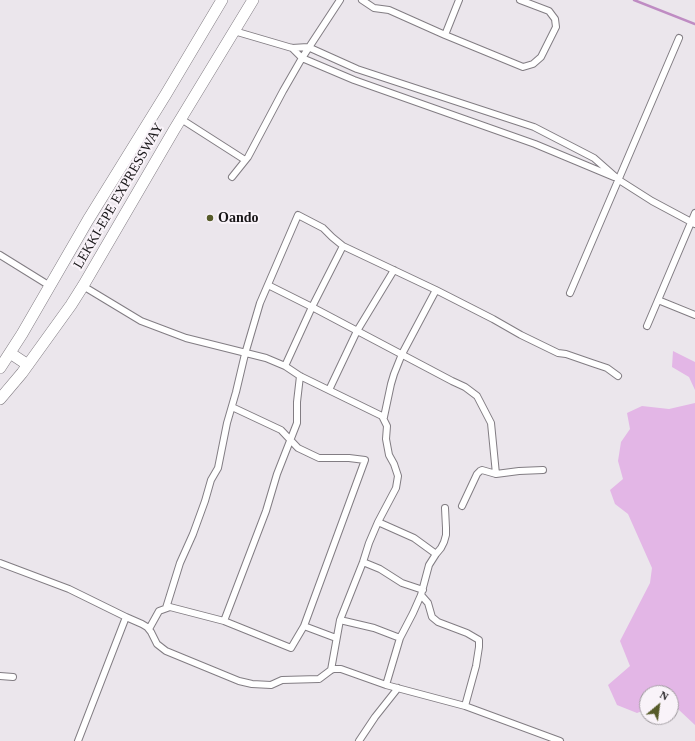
<!DOCTYPE html>
<style>
body{margin:0}
#map{position:relative;width:695px;height:741px;overflow:hidden;background:#ebe6ec;font-family:"Times New Roman",serif}
canvas{display:block}
.north{position:absolute;left:639px;top:685px;width:40px;height:40px;box-sizing:border-box;background:#f9f3f9;border:1px solid #9f9b9f;border-radius:50%;rotate:29deg;font-size:11px;font-weight:700;line-height:16px;text-align:center;color:#181618}
.north::after{content:'';display:block;margin:auto;width:14px;height:18px;background:#565b29;clip-path:polygon(50% 0,100% 100%,50% 72%,0 100%)}
</style>
<div id="map">
<canvas width="695" height="741"></canvas>
<div class="north">N</div>
</div>
<script>
const context = document.querySelector('canvas').getContext('2d');
context.lineJoin = 'round';
function fill(path, color) { context.fillStyle = color; context.fill(path, 'evenodd'); }
const shape = rows => new Path2D(rows.map(r => 'M' + r).join(''));
function strokePath(path, color, width, dash) { context.strokeStyle = color; context.lineWidth = width; context.lineCap = dash ? 'butt' : 'round'; context.setLineDash(dash || []); context.stroke(path); }
function label(font, color, halo, rows, align = 'center') {
  context.font = font + ' "Times New Roman",serif'; context.lineWidth = 4; context.setLineDash([]); context.textBaseline = 'middle'; context.strokeStyle = halo; context.fillStyle = color; for (const [text, x, y, turn = 0] of rows) {
    context.save(); context.translate(x, y); context.rotate((+turn || 0) * Math.PI / 180); context.textAlign = isNaN(turn) ? turn : align; if (halo) context.strokeText(text, 0, 0); context.fillText(text, 0, 0); context.restore();
  }
}
const green = shape([
 [673,351,695,362,695,390,689,377,672,367],
 [695,403,695,725,679,710,671,705,671,693,647,693,647,709,637,713,617,705,608,685,630,666,620,641,650,583,652,568,628,514,615,504,610,490,623,479,618,461,621,442,630,429,627,413,642,406,669,409]
]);
const stream = shape([
 [634,0,695,24]
]);
const street = shape([
 [362,0,374,8,389,10,445,35,523,67,533,64,541,57,556,27,555,19,549,11,520,0],
 [234,31,292,48,308,47,357,69,534,127,594,158,619,180,652,201,695,224],
 [445,35,459,0],
 [292,48,302,58,354,80,535,144,614,177],
 [181,119,245,160],
 [232,177,248,157,283,91,302,58,340,0],
 [0,255,50,286],
 [268,285,312,307,452,381,465,387,477,396,491,423,496,474,482,470,480,471,477,474,462,506],
 [83,286,141,321,186,338,266,358,285,366,300,376,384,417,383,418,387,426,386,439,389,455,394,464,398,476,396,488,378,522,369,543,363,562,340,620,331,670],
 [570,293,679,38],
 [658,300,695,315],
 [647,326,695,213],
 [285,366,312,307,343,246],
 [329,390,357,331,394,270],
 [232,407,281,430,298,448,319,458,349,458,365,460,304,626],
 [384,417,391,384,394,374,402,354,436,290],
 [496,474,519,471,543,470],
 [378,522,414,538,436,554],
 [363,562,380,569,402,583,423,590],
 [0,563,69,589,126,617,78,741],
 [421,595,428,603,432,617,438,622,467,633,479,640,479,647,476,666,465,706],
 [166,608,180,563,193,534,205,501,211,480,218,468,227,423,236,392,245,354,260,303,298,215,323,228,332,237,343,246,436,290,493,319,521,335,558,353,566,354,592,363,607,368,618,376],
 [126,617,142,624,147,627,151,632,157,644,166,651,239,681,252,684,271,685,282,680,319,679,331,670,334,669,341,669,386,685,465,706,560,741],
 [340,620,374,628,400,638],
 [224,621,266,511,277,474,297,423,297,402,300,376],
 [149,629,159,611,170,607,224,621,291,648,304,626,336,638],
 [0,676,13,677],
 [386,685,400,638,413,613,421,595,429,565,436,554,441,548,444,542,446,535,446,528,445,508],
 [359,741,375,717,398,688]
]);
const highway = shape([
 [10,353,28,365],
 [0,368,22,334,88,220,166,94,222,0],
 [0,399,22,373,71,305,83,286,174,130,253,0]
]);
const markers = [
 [210,218,4,"#565b29"]
];
const streetNames = [
 ["LEKKI-EPE EXPRESSWAY",119,196,-60]
];
const poiNames = [
 ["Oando",218,218]
];
fill(green, '#e3b6e6');
strokePath(stream, '#bf8cc3', 2.5);
strokePath(street, '#827d83', 8);
strokePath(highway, '#827d83', 12);
strokePath(street, '#fff', 6);
strokePath(highway, '#fff', 11);
for (const [x, y, r, color] of markers) { const dot = new Path2D(); dot.arc(x, y, r, 0, 2 * Math.PI); context.fillStyle = color; context.fill(dot); strokePath(dot, '#f9f3f9', 1.5); }
label('14px', '#181618', '#f9f3f9', streetNames);
label('bold 14px', '#181618', '#f9f3f9', poiNames, 'left');
</script>
